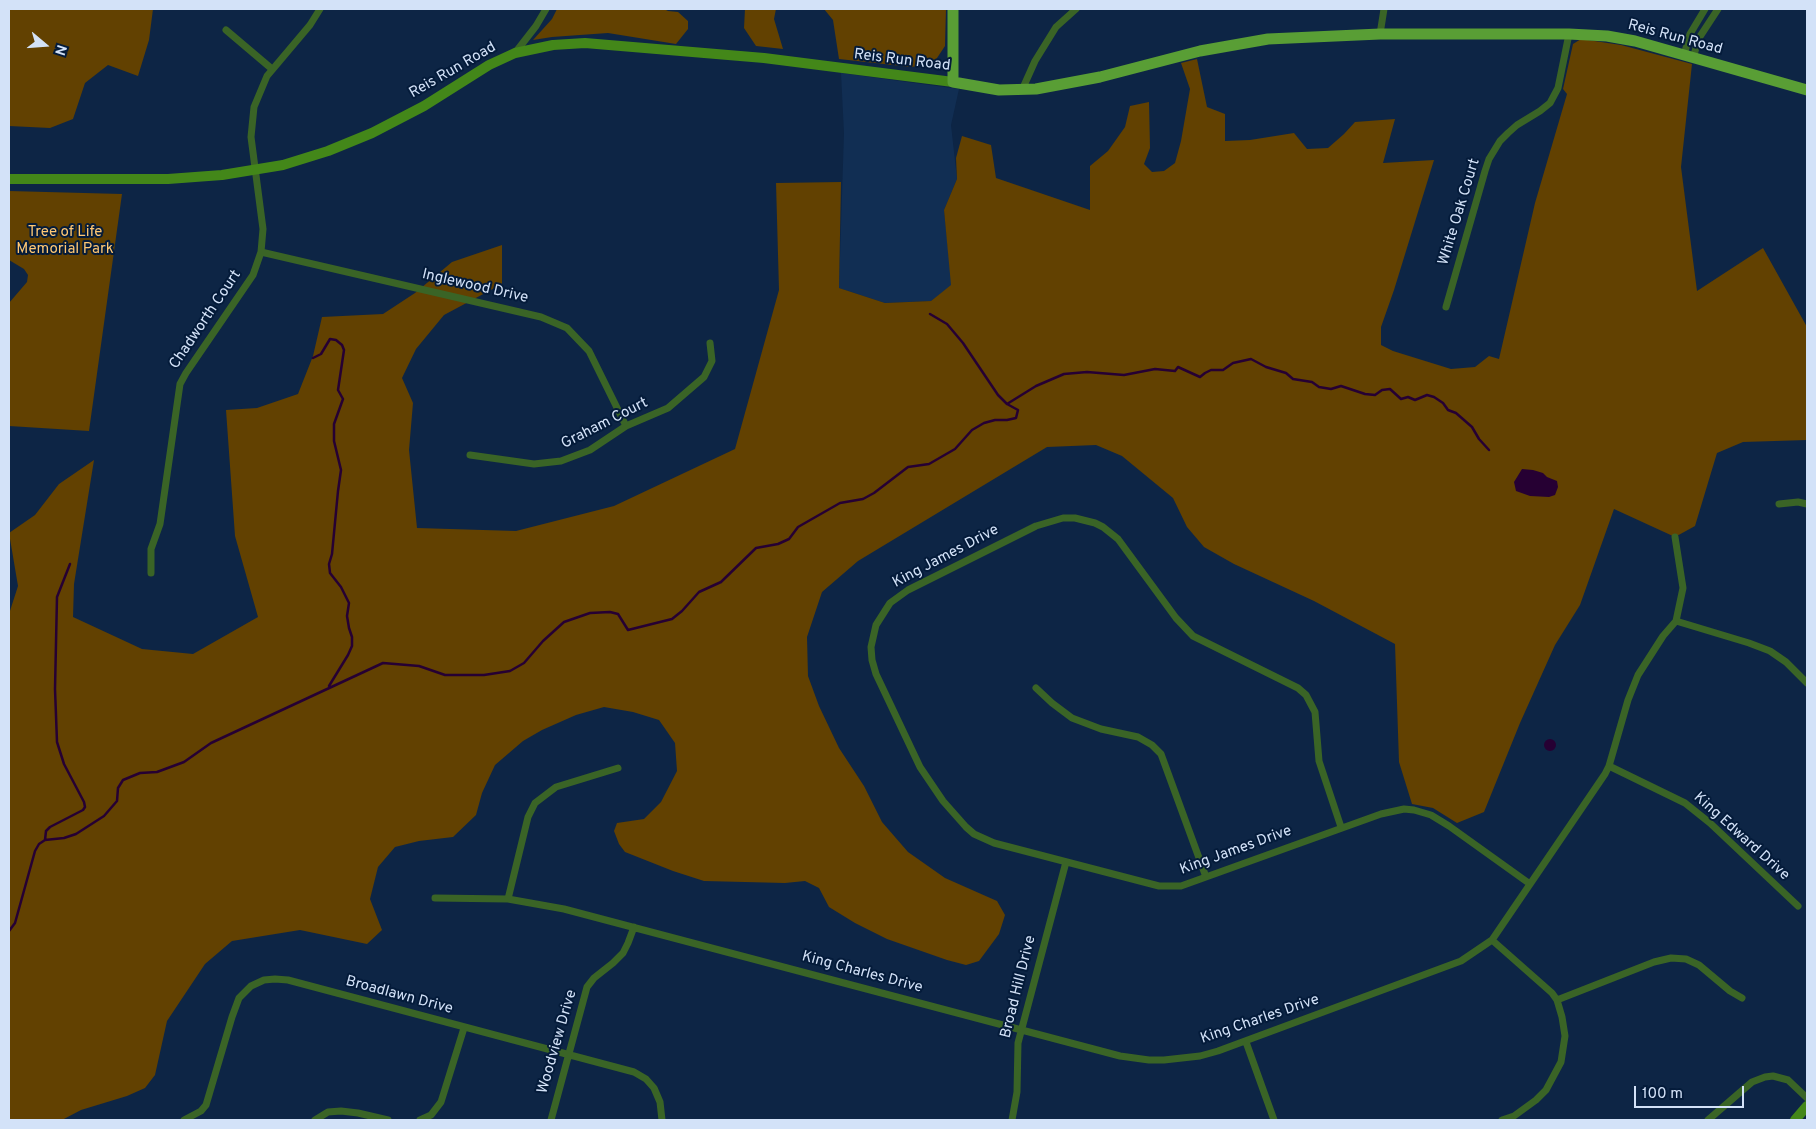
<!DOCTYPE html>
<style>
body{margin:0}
#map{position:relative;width:1816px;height:1129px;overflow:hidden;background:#0d2545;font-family:Overpass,sans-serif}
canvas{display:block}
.frame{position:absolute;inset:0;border:10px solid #d3e2f8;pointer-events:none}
.north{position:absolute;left:20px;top:20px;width:50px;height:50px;-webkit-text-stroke:4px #041b3a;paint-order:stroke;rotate:108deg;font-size:14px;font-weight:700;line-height:20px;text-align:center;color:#d3e2f8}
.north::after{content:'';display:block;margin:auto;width:18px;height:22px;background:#d3e2f8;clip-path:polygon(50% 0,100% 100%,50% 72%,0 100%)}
.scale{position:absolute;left:1634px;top:1086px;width:110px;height:22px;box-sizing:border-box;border:2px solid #d3e2f8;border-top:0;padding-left:6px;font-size:15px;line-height:18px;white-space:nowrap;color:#d3e2f8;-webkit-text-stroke:4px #041b3a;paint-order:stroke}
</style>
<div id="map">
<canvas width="1816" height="1129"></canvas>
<div class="frame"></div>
<div class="north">N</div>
<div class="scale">100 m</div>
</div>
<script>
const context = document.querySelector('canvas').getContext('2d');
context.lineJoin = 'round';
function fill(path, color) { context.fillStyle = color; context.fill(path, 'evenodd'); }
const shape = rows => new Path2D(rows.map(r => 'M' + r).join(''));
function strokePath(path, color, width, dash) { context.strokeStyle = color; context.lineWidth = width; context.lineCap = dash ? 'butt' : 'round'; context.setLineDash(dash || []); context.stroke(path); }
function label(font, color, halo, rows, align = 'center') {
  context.font = font + ' Overpass,sans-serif'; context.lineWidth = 4; context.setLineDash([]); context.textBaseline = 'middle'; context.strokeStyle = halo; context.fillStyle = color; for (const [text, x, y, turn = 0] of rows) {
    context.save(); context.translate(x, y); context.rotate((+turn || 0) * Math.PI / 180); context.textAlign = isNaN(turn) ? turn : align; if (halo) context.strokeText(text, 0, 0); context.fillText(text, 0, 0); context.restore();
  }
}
const built = shape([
 [841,73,959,89,951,125,957,179,944,210,952,285,931,301,885,303,839,288,844,133]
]);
const green = shape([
 [9,9,153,9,149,40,138,76,108,65,85,83,73,119,50,128,9,126],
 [557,9,664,9,668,11,678,12,688,21,688,29,676,44,608,33,552,37,533,40,552,19],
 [745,9,776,9,774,19,783,49,756,46,744,28],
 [824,9,946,9,945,46,933,64,911,67,839,59,833,20],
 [1581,39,1621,45,1692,64,1681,167,1697,291,1763,248,1807,327,1807,440,1743,442,1717,453,1695,526,1675,537,1614,509,1580,605,1555,645,1520,723,1484,812,1457,823,1433,808,1412,804,1399,762,1395,644,1314,601,1234,564,1204,547,1187,527,1173,498,1122,456,1096,445,1047,447,858,561,822,592,807,637,808,676,819,706,839,748,864,786,882,822,908,852,945,878,997,901,1005,915,999,934,979,961,966,965,947,960,887,939,855,923,829,907,819,888,805,881,785,883,704,881,673,871,625,852,619,844,614,831,617,823,644,819,661,802,677,771,675,743,659,720,633,712,604,707,576,715,542,730,523,741,495,765,482,793,476,815,453,837,419,841,395,847,378,867,370,899,382,930,367,944,300,930,232,941,205,964,167,1021,155,1075,145,1088,127,1096,81,1110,62,1120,9,1120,9,614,18,586,9,533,35,515,59,484,94,460,74,584,73,617,142,649,193,654,258,617,235,536,226,410,257,408,298,394,313,356,322,317,383,314,415,293,452,262,502,245,502,284,444,315,416,349,402,378,413,403,409,450,417,528,516,531,614,506,735,449,779,290,776,183,841,182,839,288,885,303,931,301,951,285,944,210,957,179,956,158,962,136,991,145,996,178,1090,210,1090,166,1108,151,1125,127,1130,106,1149,102,1150,148,1144,164,1152,172,1164,171,1175,163,1181,141,1190,89,1181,63,1197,59,1207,107,1225,114,1225,141,1250,140,1294,133,1307,149,1328,148,1344,134,1355,122,1395,119,1383,163,1434,160,1394,290,1381,327,1381,345,1393,351,1451,369,1475,367,1489,356,1499,359,1535,203,1567,94,1563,89,1573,44],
 [9,191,122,194,89,431,9,426,9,303,27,282,28,275,24,269,9,260]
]);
const water = shape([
 [1522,469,1533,470,1543,473,1547,477,1557,481,1558,487,1555,495,1549,497,1530,496,1516,491,1514,482],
 '1544 745a6 6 0 1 1 12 0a6 6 0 1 1-12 0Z'
]);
const stream = shape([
 [930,314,947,324,963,343,998,395,1007,404],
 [313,358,321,354,330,339,336,340,342,345,344,350,338,390,343,399,334,424,334,441,341,470,338,491,332,554,329,564,330,573,341,587,349,603,347,616,349,628,352,637,352,646,348,655,329,686],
 [45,840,46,831,50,827,83,810,85,807,84,802,64,764,57,742,55,689,57,597,70,564],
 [9,931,15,923,35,851,39,844,45,840,64,838,76,834,104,816,117,801,118,788,123,780,140,773,157,772,184,762,211,743,383,663,419,666,445,675,484,675,510,671,524,663,543,641,564,622,590,613,610,612,618,614,628,630,672,619,682,611,699,592,721,582,756,548,778,544,789,539,798,527,840,503,863,499,874,493,908,467,929,464,955,449,972,430,984,423,995,420,1007,420,1016,418,1018,410,1007,404,1036,386,1064,374,1087,372,1124,375,1155,369,1175,371,1178,367,1200,377,1205,373,1211,370,1223,370,1233,363,1251,359,1266,367,1286,373,1293,379,1312,382,1319,387,1331,389,1341,386,1365,394,1375,395,1382,390,1390,389,1401,399,1408,397,1415,400,1427,395,1434,397,1443,403,1448,410,1456,413,1472,427,1479,439,1489,450]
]);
const street = shape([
 [226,30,272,69],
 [1380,34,1384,9],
 [515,53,536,26,546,9],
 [1684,55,1690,34,1705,9],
 [1693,58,1699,38,1718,9],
 [1022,90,1035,61,1056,27,1076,9],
 [261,252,541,317,567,328,589,351,626,426],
 [1446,307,1485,171,1489,159,1500,141,1508,133,1517,125,1540,111,1550,103,1558,88,1569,34],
 [470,455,534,464,561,461,590,450,626,426,668,408,704,377,712,361,710,343],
 [1779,504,1798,502,1807,504],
 [151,573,151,549,160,524,180,384,186,373,253,275,261,252,263,229,251,137,254,107,267,76,310,25,320,9],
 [1676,621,1749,643,1770,651,1786,662,1807,683],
 [1036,688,1052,703,1072,718,1101,729,1138,737,1152,745,1161,754,1206,877],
 [1609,766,1685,803,1710,823,1798,906],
 [1341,827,1319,761,1315,712,1306,695,1298,688,1193,636,1176,618,1118,539,1103,527,1095,523,1075,518,1063,518,1036,526,908,590,890,603,876,625,871,647,872,660,876,674,920,767,943,801,966,827,974,834,994,843,1159,886,1181,886,1381,814,1404,809,1414,810,1431,815,1449,826,1530,884],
 [435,898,508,899,564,909,1120,1056,1149,1060,1164,1060,1200,1056,1218,1051,1461,961,1492,940,1605,774,1609,766,1628,700,1638,675,1663,636,1676,621,1683,588,1675,537],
 [508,899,528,817,535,803,556,787,618,768],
 [1492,940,1552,993,1557,1000,1562,1017,1565,1036,1561,1062,1546,1090,1536,1100,1514,1116,1502,1120],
 [1557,1000,1654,962,1671,958,1686,959,1699,965,1730,991,1742,998],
 [1246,1042,1274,1120],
 [184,1120,201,1111,206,1105,232,1017,239,998,251,986,264,980,275,979,288,980,634,1072,646,1079,654,1088,660,1102,662,1120],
 [315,1120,328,1112,341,1111,358,1113,388,1120],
 [420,1120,431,1115,441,1102,464,1028],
 [551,1120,587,987,594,978,613,963,623,953,628,943,634,927],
 [1012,1120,1017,1092,1018,1043,1066,862],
 [1708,1120,1752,1082,1765,1077,1773,1076,1788,1080,1807,1098]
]);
const secondary = shape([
 [9,179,168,179,222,175,283,165,328,151,372,133,424,106,489,65,515,53,553,45,585,43,764,58,953,82],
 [1795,1120,1807,1106]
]);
const primary = shape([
 [953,9,953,82,999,90,1036,89,1100,77,1200,51,1268,39,1380,34,1569,34,1607,36,1635,41,1807,90]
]);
const streetNames = [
 ["Reis Run Road",1675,38,15],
 ["Reis Run Road",902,61,7],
 ["Reis Run Road",453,71,-30],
 ["White Oak Court",1460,212,-73],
 ["Inglewood Drive",475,287,13],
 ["Chadworth Court",206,320,-56],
 ["Graham Court",605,424,-27],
 ["King James Drive",946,557,-28],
 ["King Edward Drive",1741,837,42],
 ["King James Drive",1236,851,-20],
 ["King Charles Drive",862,973,15],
 ["Broad Hill Drive",1019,987,-76],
 ["Broadlawn Drive",399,996,15],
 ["King Charles Drive",1260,1020,-19],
 ["Woodview Drive",558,1042,-74]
];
const parkNames = [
 ["Tree of Life",65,233],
 ["Memorial Park",65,250]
];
fill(built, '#112e53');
fill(green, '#624101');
fill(water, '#260033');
strokePath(stream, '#260033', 2.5);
strokePath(street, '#3a6426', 7);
strokePath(secondary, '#438719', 10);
strokePath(primary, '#599e35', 11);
label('15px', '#d3e2f8', '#041b3a', streetNames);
label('15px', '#ffc874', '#041b3a', parkNames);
</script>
